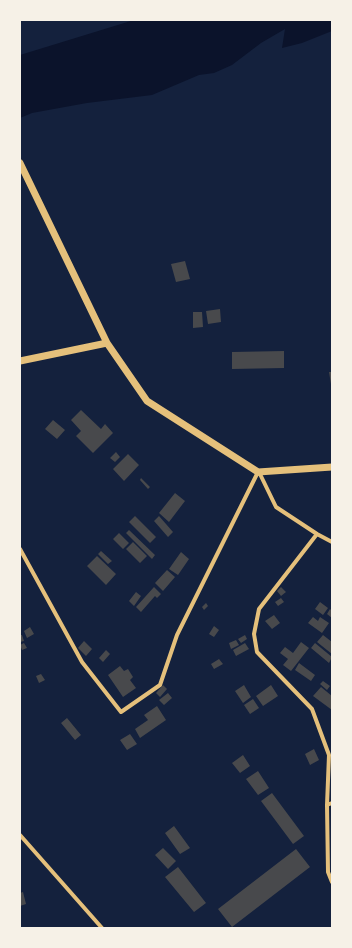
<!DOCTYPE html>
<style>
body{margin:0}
#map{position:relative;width:352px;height:948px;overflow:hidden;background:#14213d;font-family:"Titillium Web",sans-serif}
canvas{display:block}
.frame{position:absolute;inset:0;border:21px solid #f6f1e7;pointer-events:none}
</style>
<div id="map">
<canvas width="352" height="948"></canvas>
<div class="frame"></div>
</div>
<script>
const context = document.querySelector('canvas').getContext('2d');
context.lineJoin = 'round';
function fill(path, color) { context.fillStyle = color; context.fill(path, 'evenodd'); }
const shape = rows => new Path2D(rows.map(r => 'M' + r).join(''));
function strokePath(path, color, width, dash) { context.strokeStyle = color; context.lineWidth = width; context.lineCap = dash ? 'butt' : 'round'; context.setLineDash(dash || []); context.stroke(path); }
const water = shape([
 [134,20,332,20,332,31,302,43,282,48,285,29,261,43,232,65,214,73,199,75,152,95,87,103,32,113,20,118,20,55]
]);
const building = shape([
 [185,261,190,279,176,282,171,264],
 [220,309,221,322,208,324,206,311],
 [193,312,202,312,203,327,193,328],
 [284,351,284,368,232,369,232,352],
 [329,372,332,372,332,384,331,384],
 [81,410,101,429,105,424,113,433,93,453,76,436,81,431,71,420],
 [53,420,65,430,57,439,45,429],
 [116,452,120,457,115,462,110,458],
 [128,454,139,465,124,481,113,469],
 [141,478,150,487,148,489,140,480],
 [175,493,185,501,169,522,159,513],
 [135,516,156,537,150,543,129,522],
 [159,516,173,532,168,537,154,521],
 [129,530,155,555,152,559,126,533],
 [119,533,129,543,123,549,113,539],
 [133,542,147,556,140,563,126,549],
 [101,551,112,561,108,564,98,554],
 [181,552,189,559,178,575,169,569],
 [97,556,116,574,106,585,87,566],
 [167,570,175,577,163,591,155,583],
 [154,587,161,594,157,598,155,596,141,612,136,607],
 [281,587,286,592,281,596,277,591],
 [136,592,141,596,134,606,129,601],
 [281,598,284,602,278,606,275,602],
 [320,602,328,608,323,615,315,609],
 [206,603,208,606,204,610,202,607],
 [330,609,332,611,332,618,327,614],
 [274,615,280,623,272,629,265,621],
 [313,617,318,621,320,617,329,623,322,633,308,623],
 [214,626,219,630,214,637,209,634],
 [30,627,34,634,27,638,24,631],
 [20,635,22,635,24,641,20,642],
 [245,635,247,639,241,643,238,639],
 [323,635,332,642,332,654,317,642],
 [236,640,239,645,231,649,229,643],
 [84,641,92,649,86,656,78,648],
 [301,642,309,648,291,671,283,665,288,659,280,653,285,647,293,653],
 [24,643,27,648,22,650,20,645],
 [245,643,249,649,236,656,233,650],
 [315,643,332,657,329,663,311,648],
 [106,650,110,654,103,662,99,658],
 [219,659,223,664,214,669,211,664],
 [299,663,315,675,311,681,295,670],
 [120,666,124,671,128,669,133,677,130,680,136,688,123,697,108,675],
 [41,674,45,680,39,683,36,676],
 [323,681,330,686,327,690,320,684],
 [163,685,167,689,160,697,156,693],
 [244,685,251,697,243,703,235,691],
 [271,685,278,696,263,706,256,696],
 [321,687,332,696,332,710,313,696],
 [168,693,172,698,164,705,159,700],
 [253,699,259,708,250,714,244,705],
 [157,706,166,720,140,738,135,729,148,720,144,715],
 [67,718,81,735,75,740,61,723],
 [130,734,137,744,127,750,120,740],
 [314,749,319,760,310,765,305,754],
 [243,755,250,766,240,773,232,763],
 [258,771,269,788,258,795,246,779],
 [272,793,304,836,293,844,261,801],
 [174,826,190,848,180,854,165,833],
 [163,848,176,861,168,869,155,855],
 [296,849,310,867,232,927,218,909],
 [178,867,206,903,194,912,165,877],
 [23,892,26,904,20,906,20,893]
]);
const minor = shape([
 [259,472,276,507,317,534,332,542],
 [317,534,259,609,254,634,257,652,312,709,329,755,327,805],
 [20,549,82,662,121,712,160,685,177,635,258,472],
 [332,803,327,805,328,872,332,882],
 [20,835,102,928]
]);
const tertiary = shape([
 [20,163,107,343,20,361],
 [107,343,147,401,258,472,332,467]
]);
fill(water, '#0b132b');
fill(building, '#48494c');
strokePath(minor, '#e5c07b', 4);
strokePath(tertiary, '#e5c07b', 7);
</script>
